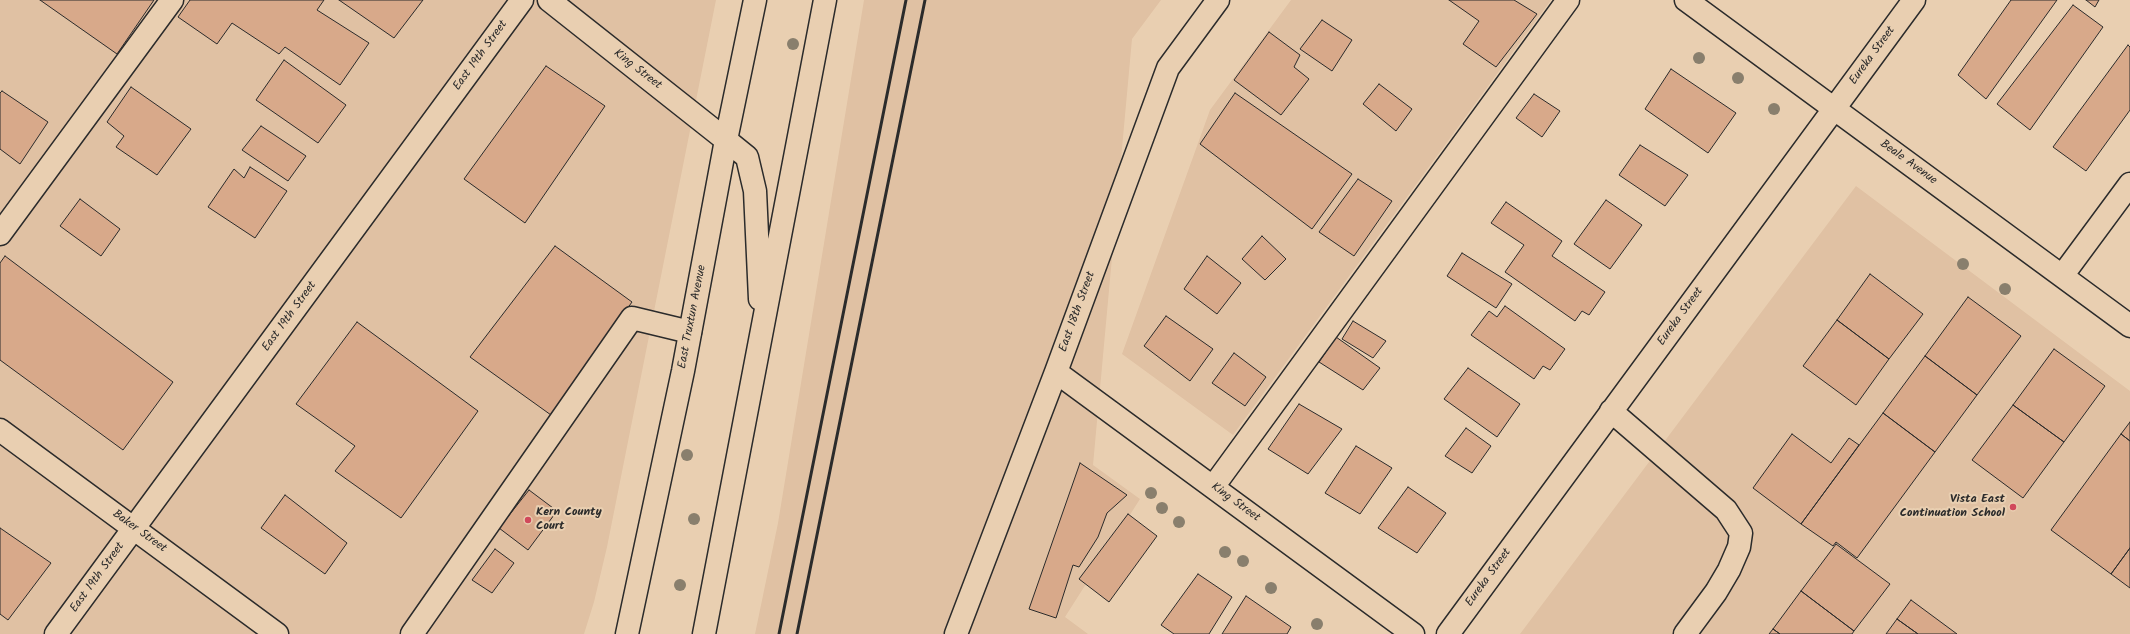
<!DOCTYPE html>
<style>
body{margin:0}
canvas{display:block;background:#e9cfb1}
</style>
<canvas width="2130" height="634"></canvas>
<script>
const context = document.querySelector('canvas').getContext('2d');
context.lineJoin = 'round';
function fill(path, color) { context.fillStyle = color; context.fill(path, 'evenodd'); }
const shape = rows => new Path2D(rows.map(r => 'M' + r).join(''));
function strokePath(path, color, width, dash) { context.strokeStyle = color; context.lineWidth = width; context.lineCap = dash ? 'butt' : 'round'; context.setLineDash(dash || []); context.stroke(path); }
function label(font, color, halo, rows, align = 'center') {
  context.font = font + ' Kalam,sans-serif'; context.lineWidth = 4; context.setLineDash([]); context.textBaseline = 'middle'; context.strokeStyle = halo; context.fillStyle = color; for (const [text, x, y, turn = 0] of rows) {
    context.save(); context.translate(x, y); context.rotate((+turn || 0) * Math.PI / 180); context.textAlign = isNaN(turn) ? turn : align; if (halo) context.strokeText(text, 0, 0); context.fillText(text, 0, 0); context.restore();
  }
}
const built = shape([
 [0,0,716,0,607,547,594,602,584,634,0,634],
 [864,0,1161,0,1132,39,1093,465,1140,499,1065,617,1088,634,755,634,778,523],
 [1291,0,1551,0,1233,435,1122,354,1210,110],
 [1856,186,2130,391,2130,634,1520,634]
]);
const building = shape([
 [40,0,154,0,117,54,40,0],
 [190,0,324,0,317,10,369,43,340,85,285,47,279,54,232,23,217,44,178,17,190,0],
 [339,0,423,0,394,38,339,0],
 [1449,0,1514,0,1537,14,1496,67,1463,44,1479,21,1449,0],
 [2011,0,2057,0,1986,99,1958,75,2011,0],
 [2086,0,2099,0,2095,7,2086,0],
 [2073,5,2103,27,2030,130,1997,104,2073,5],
 [1322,20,1352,40,1332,71,1300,49,1322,20],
 [1269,32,1300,55,1294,67,1309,79,1281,115,1234,80,1269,32],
 [2128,45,2130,47,2130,110,2086,171,2053,147,2128,45],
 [284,60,346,105,318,143,256,100,284,60],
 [546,66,605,106,525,223,464,179,546,66],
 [1671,69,1736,113,1708,153,1645,109,1671,69],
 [1379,84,1412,109,1396,131,1363,104,1379,84],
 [131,87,191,129,157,175,116,147,124,136,107,122,131,87],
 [2,91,48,122,20,164,0,149,0,93,2,91],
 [1235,93,1352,174,1312,229,1200,144,1235,93],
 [1534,94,1560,111,1542,137,1516,118,1534,94],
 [261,126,306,156,288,181,242,150,261,126],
 [1640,145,1688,175,1665,206,1619,175,1640,145],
 [250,167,287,191,255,238,208,207,234,169,244,178,250,167],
 [1358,179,1392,201,1354,256,1319,232,1358,179],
 [80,199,120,229,101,256,60,226,80,199],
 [1606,200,1642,225,1610,269,1574,244,1606,200],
 [1506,202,1562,241,1552,256,1605,292,1589,315,1582,311,1575,321,1505,272,1524,245,1491,223,1506,202],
 [1262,236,1286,259,1265,280,1242,259,1262,236],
 [555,246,632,302,551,415,470,357,555,246],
 [1462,253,1512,284,1496,308,1447,276,1462,253],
 [5,256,173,382,123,450,0,360,0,263,5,256],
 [1207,256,1241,283,1217,314,1184,289,1207,256],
 [1870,274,1923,314,1889,359,1837,320,1870,274],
 [1968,297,2021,336,1977,395,1925,356,1968,297],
 [1505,306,1565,349,1550,370,1543,366,1534,379,1471,335,1489,311,1497,317,1505,306],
 [1166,316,1213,349,1190,381,1144,346,1166,316],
 [1837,320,1889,359,1856,405,1803,366,1837,320],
 [1353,321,1386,341,1373,358,1342,339,1353,321],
 [357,322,478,411,401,518,335,471,355,446,296,404,357,322],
 [1336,337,1380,368,1363,390,1319,362,1336,337],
 [2054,349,2105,386,2064,442,2013,405,2054,349],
 [1234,353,1266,377,1245,406,1212,383,1234,353],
 [1925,356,1977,395,1935,452,1883,413,1925,356],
 [1468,368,1520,404,1497,437,1444,399,1468,368],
 [1299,404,1342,429,1308,474,1268,449,1299,404],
 [2013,405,2064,442,2023,498,1972,460,2013,405],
 [1883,413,1935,452,1857,558,1836,542,1833,546,1801,524,1883,413],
 [2130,422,2130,441,2121,434,2130,422],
 [1466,428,1491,446,1472,473,1445,456,1466,428],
 [1792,434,1831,463,1849,438,1859,445,1801,524,1753,488,1792,434],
 [2121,434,2130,441,2130,548,2111,574,2051,530,2121,434],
 [1356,446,1392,468,1360,514,1325,493,1356,446],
 [1080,463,1127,495,1107,513,1098,537,1079,567,1073,565,1056,618,1029,609,1080,463],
 [1408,487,1446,513,1417,553,1378,528,1408,487],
 [529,490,557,511,528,550,499,528,529,490],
 [285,495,347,543,325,574,261,528,285,495],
 [1128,514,1157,536,1109,602,1079,579,1128,514],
 [0,528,51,563,8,620,0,614,0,528],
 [1836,544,1890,584,1854,631,1801,591,1836,544],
 [2130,548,2130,588,2111,574,2130,548],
 [495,549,514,563,492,593,472,580,495,549],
 [1198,574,1232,597,1209,634,1174,634,1161,625,1198,574],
 [1801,591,1854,631,1852,634,1780,634,1773,629,1801,591],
 [1246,596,1291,627,1287,634,1222,634,1246,596],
 [1911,600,1957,634,1918,634,1897,619,1911,600],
 [1897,619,1918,634,1886,634,1897,619],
 [1773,629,1780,634,1769,634,1773,629]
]);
const minor = shape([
 [549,0,726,140],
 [1686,0,2130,326],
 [0,234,172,0],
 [2062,276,2130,184],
 [1056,372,1413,634],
 [1611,411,1726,510,1741,533,1739,547,1729,570,1716,592,1685,634],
 [0,430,277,634],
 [1213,487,1568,0],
 [56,634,522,0],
 [412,634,632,318,690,332],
 [956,634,1056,372,1168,68,1218,0],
 [1448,634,1914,0]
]);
const major = shape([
 [726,140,747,157,755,191,760,299],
 [627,634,683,371,726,140,755,0],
 [704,634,825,0]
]);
const rail = shape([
 [779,634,906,0],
 [797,634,925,0]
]);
const trees = [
 [793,44],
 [1699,58],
 [1738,78],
 [1774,109],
 [1963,264],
 [2005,289],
 [687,455],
 [1151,493],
 [1162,508],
 [694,519],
 [1179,522],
 [1225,552],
 [1243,561],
 [680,585],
 [1271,588],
 [1317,624]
];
const markers = [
 [2013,507,4,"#d1495b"],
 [528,520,4,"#d1495b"]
];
const streetNames = [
 ["East 19th Street",481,56,-54],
 ["Eureka Street",1873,56,-54],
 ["King Street",637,70,38],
 ["Beale Avenue",1908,163,36],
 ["East 18th Street",1078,312,-70],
 ["East 19th Street",290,317,-54],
 ["East Truxtun Avenue",693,317,-79],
 ["Eureka Street",1681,317,-54],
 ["King Street",1235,503,36],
 ["Baker Street",139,532,36],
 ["East 19th Street",98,578,-54],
 ["Eureka Street",1489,578,-54]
];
const poiNames = [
 ["Vista East",2005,500],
 ["Continuation School",2005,514],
 ["Kern County",536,513,"left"],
 ["Court",536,527,"left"]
];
fill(built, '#e0c1a3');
fill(building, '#d8a98a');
strokePath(building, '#2b2b2b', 1);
strokePath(minor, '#2b2b2b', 25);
strokePath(major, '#2b2b2b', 25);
strokePath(minor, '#e9cfb1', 22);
strokePath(major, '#e9cfb1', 22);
strokePath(rail, '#2b2b2b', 3);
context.fillStyle = '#897f6d';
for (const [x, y] of trees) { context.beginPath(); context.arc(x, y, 6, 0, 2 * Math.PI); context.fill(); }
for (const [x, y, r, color] of markers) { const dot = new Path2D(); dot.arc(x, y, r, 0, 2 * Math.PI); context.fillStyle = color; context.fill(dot); strokePath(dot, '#e9cfb1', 1.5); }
label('12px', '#2b2b2b', '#e9cfb1', streetNames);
label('bold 12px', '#2b2b2b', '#e9cfb1', poiNames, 'right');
</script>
